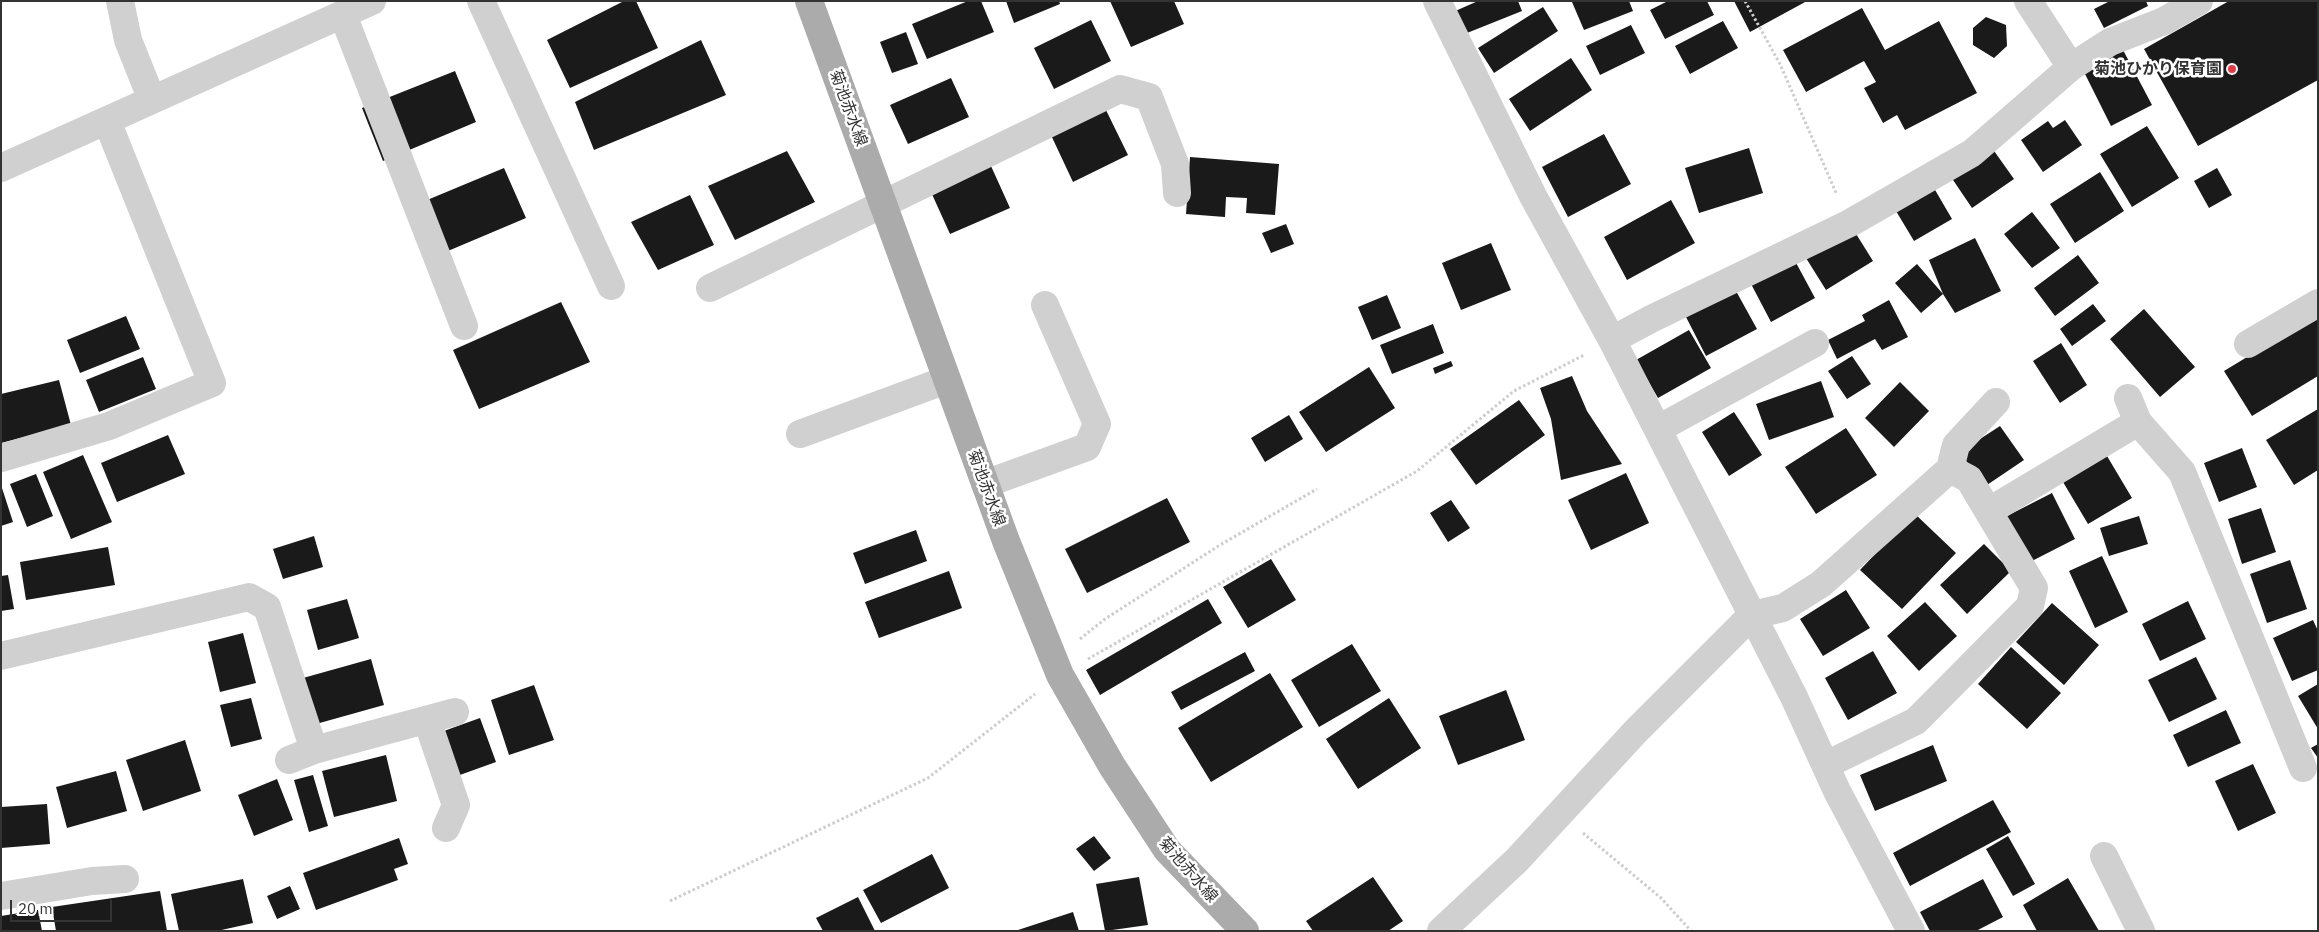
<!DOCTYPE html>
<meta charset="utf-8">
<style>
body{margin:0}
#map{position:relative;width:2319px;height:932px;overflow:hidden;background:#fff;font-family:"IBM Plex Sans",sans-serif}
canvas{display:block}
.frame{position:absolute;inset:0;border:2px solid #333;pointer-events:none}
.scale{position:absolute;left:10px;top:900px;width:102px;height:22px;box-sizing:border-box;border:2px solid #333;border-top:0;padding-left:6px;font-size:15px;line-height:18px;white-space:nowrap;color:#333;-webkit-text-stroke:4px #fff;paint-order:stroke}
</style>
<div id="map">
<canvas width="2319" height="932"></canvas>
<div class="frame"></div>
<div class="scale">20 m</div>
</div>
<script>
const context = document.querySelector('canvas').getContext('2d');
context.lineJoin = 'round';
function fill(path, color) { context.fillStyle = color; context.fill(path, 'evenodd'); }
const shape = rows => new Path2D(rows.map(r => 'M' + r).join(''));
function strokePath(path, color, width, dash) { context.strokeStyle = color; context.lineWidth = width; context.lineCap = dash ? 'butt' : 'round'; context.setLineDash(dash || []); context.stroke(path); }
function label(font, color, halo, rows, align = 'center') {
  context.font = font + ' "IBM Plex Sans","Noto Sans JP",sans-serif'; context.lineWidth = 5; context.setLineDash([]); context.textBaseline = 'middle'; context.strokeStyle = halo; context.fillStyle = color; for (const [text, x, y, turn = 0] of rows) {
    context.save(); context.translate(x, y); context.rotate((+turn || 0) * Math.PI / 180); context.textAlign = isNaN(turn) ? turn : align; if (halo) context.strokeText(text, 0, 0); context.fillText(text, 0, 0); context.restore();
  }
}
const building = shape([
 [624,1,636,1,658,48,570,88,547,40],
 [968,1,981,1,994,32,927,59,912,24],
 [1006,1,1059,1,1060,4,1014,23],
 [1110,1,1174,1,1184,24,1131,47],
 [1478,1,1518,1,1522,11,1462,35,1453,12],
 [1629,1,1633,11,1584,30,1572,2],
 [1668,1,1707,1,1714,15,1665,39,1650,10],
 [1734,1,1807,1,1750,32],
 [2110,1,2146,1,2148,6,2104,28,2094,9],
 [2229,1,2318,1,2318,80,2198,146,2144,49],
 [1543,7,1558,31,1494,73,1478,48],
 [1862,8,1885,50,1939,21,1977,93,1905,130,1897,115,1883,123,1864,88,1876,82,1864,61,1806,92,1783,50],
 [1986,17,2006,25,2007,46,1994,58,1973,45,1973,28],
 [1091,20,1111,61,1054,89,1034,48],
 [1723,21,1738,48,1690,74,1675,46],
 [1631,25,1645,53,1600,75,1586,46],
 [906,32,918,64,892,73,880,42],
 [701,40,726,95,594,150,575,102],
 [2123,50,2152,105,2111,126,2083,70],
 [1571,58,1592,90,1530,131,1509,99],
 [455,71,476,122,383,161,362,108],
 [951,78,969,117,908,144,890,105],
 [1104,106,1128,155,1073,182,1050,133],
 [2065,120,2082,145,2043,172,2021,140,2048,121,2053,128],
 [2147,126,2179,178,2132,207,2100,154],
 [1604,134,1631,184,1568,217,1542,167],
 [1749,148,1763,193,1699,213,1685,168],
 [1992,148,2014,179,1972,208,1951,177],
 [787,151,815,202,735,240,708,186],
 [1190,157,1279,164,1275,215,1246,213,1247,198,1226,197,1225,217,1186,214],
 [991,166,1010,208,950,234,931,192],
 [504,168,526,218,429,259,408,208],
 [2217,168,2232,195,2209,208,2194,181],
 [2100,172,2124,211,2075,243,2050,204],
 [1931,183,1952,219,1914,241,1893,206],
 [690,195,714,245,658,270,631,222],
 [1671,200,1695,243,1627,280,1604,237],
 [2032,212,2060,248,2032,268,2004,234],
 [1286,224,1294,244,1271,253,1262,233],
 [1853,229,1873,261,1826,290,1806,258],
 [1975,238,2001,291,1955,313,1943,294,1929,260],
 [1491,243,1511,290,1461,310,1442,263],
 [2078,255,2099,283,2055,316,2034,288],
 [1794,259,1815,298,1771,322,1750,282],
 [1917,264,1943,294,1921,313,1895,283],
 [1736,291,1757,329,1706,356,1686,317],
 [1387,295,1401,328,1372,340,1358,307],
 [1889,300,1908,337,1882,350,1875,339,1837,359,1828,340,1865,321,1862,315],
 [561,302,590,362,479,409,453,350],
 [2093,304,2106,321,2072,346,2060,329],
 [2144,309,2195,367,2160,397,2110,339],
 [2318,314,2318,376,2252,416,2224,371],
 [126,316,140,349,80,373,67,340],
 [1433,324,1444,353,1392,374,1380,345],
 [1689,330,1711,368,1658,398,1636,360],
 [2061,343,2087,385,2060,403,2033,361],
 [1852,356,1871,384,1847,399,1828,371],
 [143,357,156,389,99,412,86,380],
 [1451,361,1453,366,1435,374,1433,368],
 [1369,367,1395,408,1326,452,1299,412],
 [1572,376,1587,411,1622,464,1561,480,1551,419,1540,388],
 [59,380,71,425,1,443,1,394],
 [1821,381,1834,417,1769,440,1756,404],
 [1900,382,1929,411,1894,447,1865,418],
 [1519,400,1545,435,1476,485,1450,449],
 [2318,409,2318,470,2294,485,2266,440],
 [1734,412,1762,455,1729,476,1702,432],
 [1289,415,1303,439,1265,462,1251,438],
 [2000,426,2024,460,1984,487,1960,452],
 [1846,428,1877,475,1816,514,1785,467],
 [168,435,185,474,117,502,101,463],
 [2242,448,2257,487,2219,502,2204,463],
 [83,455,112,522,71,539,43,472],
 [2107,456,2132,498,2088,524,2063,482],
 [1626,473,1649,523,1591,550,1568,500],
 [36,474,53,516,27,527,10,484],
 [1,485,13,522,1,526],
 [2052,493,2075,539,2028,563,2005,517],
 [1167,498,1190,542,1087,593,1065,549],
 [1451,500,1470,528,1448,542,1430,513],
 [2261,508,2276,552,2242,564,2228,519],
 [1914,513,1956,553,1902,609,1860,570],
 [2139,516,2148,544,2109,556,2100,528],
 [916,530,927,561,865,584,853,553],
 [314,536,323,567,283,579,273,549],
 [1984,544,2011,571,1967,614,1940,585],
 [108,547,115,585,26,600,20,562],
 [2102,556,2128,612,2095,628,2069,571],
 [1271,559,1296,600,1248,628,1223,587],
 [2290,560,2307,609,2267,623,2250,574],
 [949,571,962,608,879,638,865,602],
 [8,575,14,609,1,611,1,576],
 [1846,590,1870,628,1823,656,1800,619],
 [347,599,359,638,318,650,307,610],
 [1208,599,1222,623,1100,695,1086,670],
 [2188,601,2206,639,2160,661,2142,624],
 [1925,602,1957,636,1919,671,1887,636],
 [2052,603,2099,645,2064,685,2016,642],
 [2313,620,2318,631,2318,670,2292,681,2273,638],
 [243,633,256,683,220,692,208,642],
 [1352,644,1381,691,1319,727,1291,680],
 [2011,647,2061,693,2027,729,1978,684],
 [1873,651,1897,693,1848,720,1825,678],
 [1245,652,1255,671,1181,710,1171,692],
 [2196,657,2217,699,2169,722,2148,680],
 [371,659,384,705,316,724,303,678],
 [1270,673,1303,727,1211,782,1178,728],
 [2318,684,2318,729,2298,696],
 [534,685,554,740,509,755,491,700],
 [1506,690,1525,740,1458,765,1439,716],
 [251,698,262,739,231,747,220,705],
 [1389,698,1421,748,1358,789,1326,739],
 [2226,710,2241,743,2188,767,2173,735],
 [480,718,496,762,457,776,441,732],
 [185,740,201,791,143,811,126,760],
 [2318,744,2318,758,2311,748],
 [1933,745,1947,781,1875,811,1860,775],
 [386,755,397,801,334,817,322,771],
 [2253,764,2276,813,2238,831,2215,781],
 [116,771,127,811,67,828,56,787],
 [313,775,328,826,309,832,294,780],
 [277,779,293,820,254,836,238,795],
 [1993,800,2011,832,1910,886,1893,853],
 [47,804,50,844,1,848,1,807],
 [1094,836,1111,858,1094,871,1076,849],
 [2008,836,2035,884,2013,896,1986,849],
 [399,838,408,864,394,869,398,880,316,910,303,873],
 [932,854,949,888,881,923,863,890],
 [1139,877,1148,925,1105,931,1096,884],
 [1373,877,1403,921,1388,931,1313,931,1306,921],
 [2068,878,2099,931,2037,931,2023,905],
 [243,879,253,923,217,931,179,931,171,894],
 [1983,879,2003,917,1976,931,1930,931,1920,912],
 [290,886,300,909,277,919,267,896],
 [160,891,167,931,56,931,52,907],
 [858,897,875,931,823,931,816,918],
 [38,910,42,931,1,931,1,916],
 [1073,912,1079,931,1018,931,1018,930]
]);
const path = shape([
 [1745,1,1780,64,1837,195],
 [1080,639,1105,619,1220,545,1317,489],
 [1088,659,1417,471,1514,391,1584,355],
 [1583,833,1661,898,1691,931],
 [670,901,928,778,1035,694]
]);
const minor = shape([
 [120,1,128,40,152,100],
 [481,1,611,286],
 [1437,1,1533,196,1612,340,1794,697,1837,791,1911,931],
 [2028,1,2071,67],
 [343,15,464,326],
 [1,168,372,1],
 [710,288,1120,89,1149,97,1175,164,1177,193],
 [1612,340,1651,319,1850,223,1972,153,2071,67,2110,42,2164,21,2199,1],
 [2248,344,2318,303],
 [2128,398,2138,422,2182,472,2303,768],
 [1658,429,1815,343],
 [800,434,946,380],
 [1,458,109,426,212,383,107,121],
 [1950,469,1956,445,1996,402],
 [985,484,1087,447,1097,424,1045,305],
 [1989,511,2138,422],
 [1,656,249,597,267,607,314,750],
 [427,720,456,805,446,828],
 [289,760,314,750,455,712],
 [2104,856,2141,931],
 [1,896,92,881,125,879],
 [1441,931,1517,860,1636,731,1752,615,1783,608,1821,584,1950,469,1969,479,2034,588,2030,606,1916,721,1826,765]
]);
const major = shape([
 [809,1,1006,541,1060,675,1112,766,1167,850,1245,931]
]);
const markers = [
 [2232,69,5,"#e63946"]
];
const poiNames = [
 ["菊池ひかり保育園",2222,69]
];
const streetNames = [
 ["菊池赤水線",848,108,70],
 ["菊池赤水線",986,488,70],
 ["菊池赤水線",1188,870,49]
];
fill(building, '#1a1a1a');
strokePath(path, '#cdcdcd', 3, [2.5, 2.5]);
strokePath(minor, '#d0d0d0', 28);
strokePath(major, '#ababab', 28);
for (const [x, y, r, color] of markers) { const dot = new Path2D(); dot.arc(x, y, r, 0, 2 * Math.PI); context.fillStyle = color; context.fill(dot); strokePath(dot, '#fff', 2); }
label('bold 16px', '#333', '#fff', poiNames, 'right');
label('16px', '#333', '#fff', streetNames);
</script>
